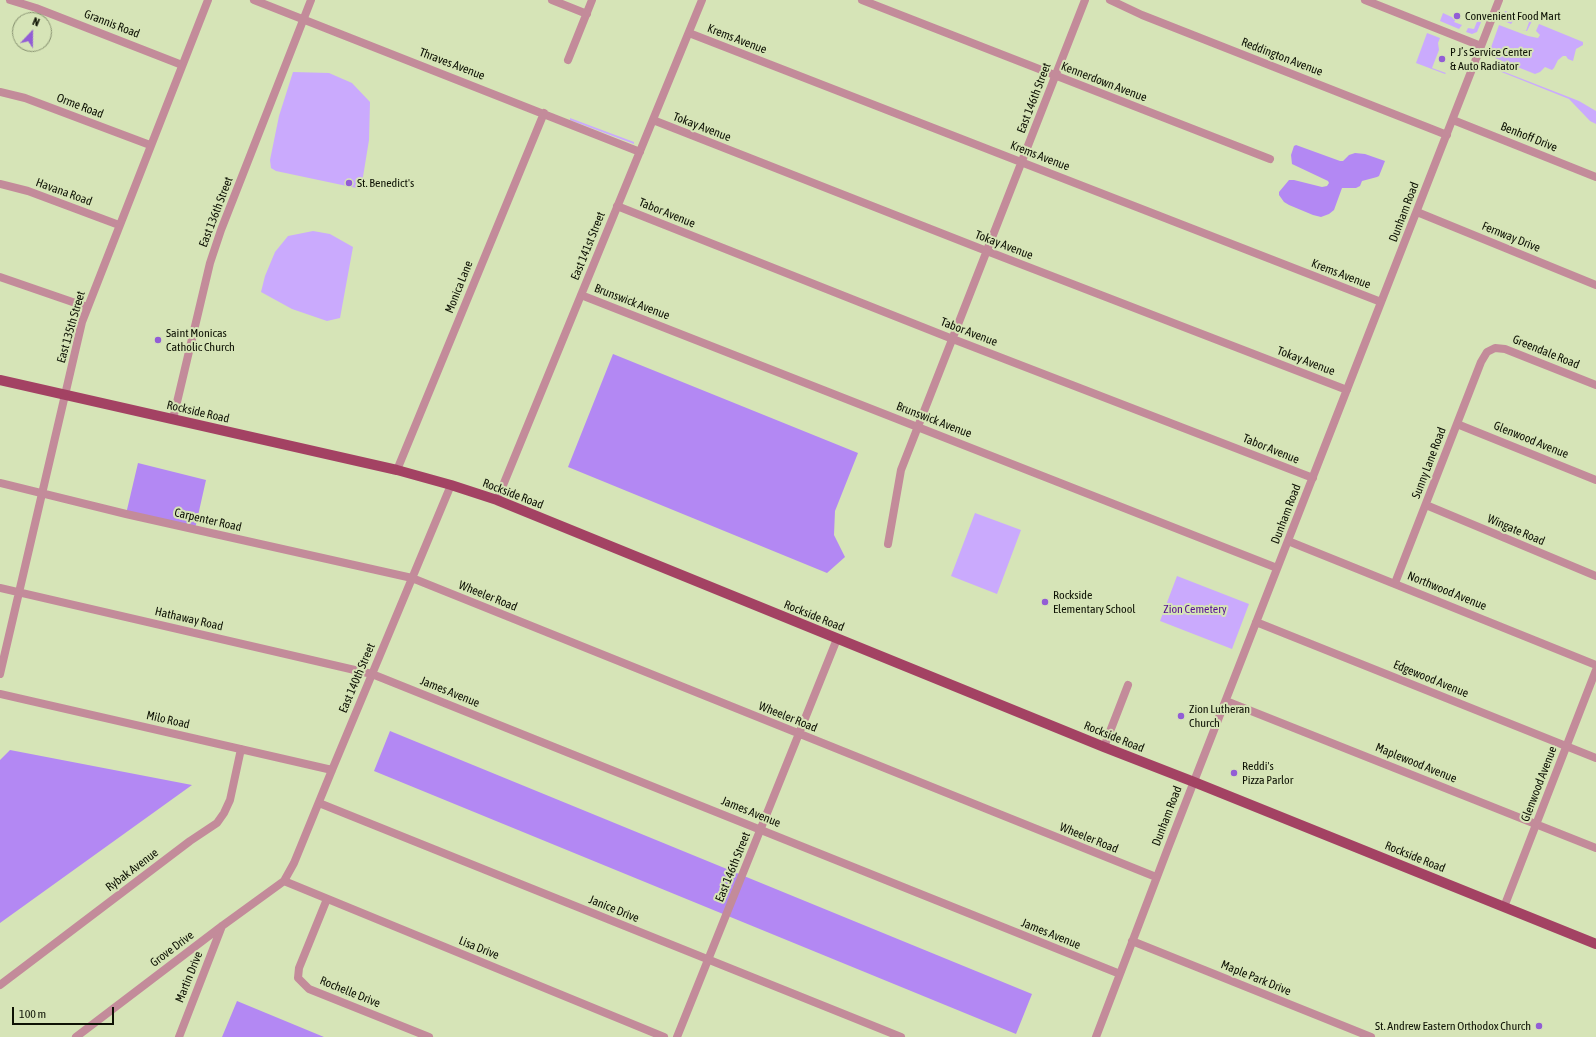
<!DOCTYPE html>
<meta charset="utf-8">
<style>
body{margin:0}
#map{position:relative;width:1596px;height:1037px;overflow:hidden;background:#d6e4b7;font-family:"Asap Condensed",sans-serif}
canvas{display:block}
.north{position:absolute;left:12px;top:12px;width:40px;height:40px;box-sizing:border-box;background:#d6e4b7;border:1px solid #86906f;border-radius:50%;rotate:22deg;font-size:11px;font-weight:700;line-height:16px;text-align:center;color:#0e1204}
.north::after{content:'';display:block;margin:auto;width:14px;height:18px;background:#925dd5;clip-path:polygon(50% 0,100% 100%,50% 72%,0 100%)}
.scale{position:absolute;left:12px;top:1007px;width:102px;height:18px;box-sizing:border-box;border:2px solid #0e1204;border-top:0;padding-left:5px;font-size:12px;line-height:14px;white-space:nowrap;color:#0e1204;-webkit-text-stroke:3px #d6e4b7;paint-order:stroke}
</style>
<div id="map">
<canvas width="1596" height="1037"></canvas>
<div class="north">N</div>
<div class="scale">100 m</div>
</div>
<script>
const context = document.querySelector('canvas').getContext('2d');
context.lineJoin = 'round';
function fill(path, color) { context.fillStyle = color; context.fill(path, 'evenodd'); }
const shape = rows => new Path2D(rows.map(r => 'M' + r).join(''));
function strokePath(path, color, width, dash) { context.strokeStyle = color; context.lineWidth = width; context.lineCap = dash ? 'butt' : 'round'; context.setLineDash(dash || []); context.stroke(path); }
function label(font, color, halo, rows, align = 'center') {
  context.font = font + ' "Asap Condensed",sans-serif'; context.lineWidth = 4; context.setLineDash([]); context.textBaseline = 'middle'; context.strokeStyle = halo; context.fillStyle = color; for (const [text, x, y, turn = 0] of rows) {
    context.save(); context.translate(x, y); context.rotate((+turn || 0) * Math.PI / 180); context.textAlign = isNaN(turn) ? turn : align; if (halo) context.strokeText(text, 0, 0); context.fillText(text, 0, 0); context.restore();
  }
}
const green = shape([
 [1505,11,1532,21,1527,31,1525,31,1521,30,1526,31,1529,22,1516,17,1511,24,1502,20],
 [1443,13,1456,19,1454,22,1462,25,1459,29,1440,21],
 [1480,14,1484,15,1477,32,1472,34,1466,32,1468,28,1474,29],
 [1539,24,1583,42,1583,45,1576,49,1573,61,1568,59,1566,56,1563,56,1558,60,1554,68,1552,70,1545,67,1540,72,1535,74,1490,56,1489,53,1499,25,1528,36,1538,38,1540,35,1536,31],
 [1427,33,1440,38,1438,43,1439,50,1432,68,1446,73,1445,74,1416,63],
 [1484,64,1579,101,1596,111,1596,124,1590,121,1569,99,1484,65],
 [293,72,329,73,352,83,370,102,369,140,361,189,276,171,271,168,270,160,279,116],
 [570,118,634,142,634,144,570,120],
 [313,231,330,234,353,247,340,318,327,321,292,309,261,292,265,276,275,252,288,236],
 [975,513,1021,530,997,594,951,576],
 [1177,576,1249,604,1232,649,1160,621]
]);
const forest = shape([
 [1296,145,1340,161,1343,161,1349,155,1355,153,1365,154,1385,161,1379,176,1377,177,1362,181,1360,186,1356,188,1342,188,1334,210,1329,214,1321,217,1313,215,1289,205,1284,202,1279,195,1279,192,1289,180,1294,180,1322,187,1327,186,1329,183,1328,181,1292,164,1291,155,1294,146],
 [613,354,858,453,835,511,834,535,845,557,827,573,568,467],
 [138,463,206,480,195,529,126,514],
 [390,731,1032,994,1016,1034,374,771],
 [10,750,192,785,0,923,0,760],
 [237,1001,324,1037,222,1037]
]);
const minor = shape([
 [10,0,36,8,182,65],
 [254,0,640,152],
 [552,0,587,14],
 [862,0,1270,159],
 [1110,0,1142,15,1447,135],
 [1365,0,1481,46],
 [689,33,1381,302],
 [568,60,592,0],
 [0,92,25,98,150,145],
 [653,120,979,248,1347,390],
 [1453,120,1596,177],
 [0,184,28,191,119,225],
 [617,206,945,336,1313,478],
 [1417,212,1596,285],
 [0,277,87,307],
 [581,295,1277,568],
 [173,419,210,263,221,230,311,0],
 [1457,424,1596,480],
 [397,470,544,113],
 [0,483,126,514,412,578,1156,877],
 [497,500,702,0],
 [1426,505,1596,576],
 [1288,541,1596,665],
 [888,544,901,470,1085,0],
 [1395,583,1481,362,1487,352,1495,348,1505,349,1596,385],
 [0,588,372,674,1120,974],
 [1256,622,1596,758],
 [0,674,82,322,208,0],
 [0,694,332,770],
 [1226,701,1596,848],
 [1104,747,1128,685],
 [319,803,901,1037],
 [284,881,664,1037],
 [327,899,299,968,298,978,309,989,429,1037],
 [1504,907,1596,670],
 [1132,941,1371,1037],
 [0,985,190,841,217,823,224,813,230,800,241,749],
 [76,1037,222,926,284,881,294,863,332,770,451,485],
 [179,1037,222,926],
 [677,1037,837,639],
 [1096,1037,1168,848,1499,0]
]);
const major = shape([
 [0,380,397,470,451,485,497,500,1104,747,1194,782,1596,944]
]);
const markers = [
 [1457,16,4,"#925dd5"],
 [1442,59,4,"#925dd5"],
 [349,183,4,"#925dd5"],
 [158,340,4,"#925dd5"],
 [1045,602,4,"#925dd5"],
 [1181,716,4,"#925dd5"],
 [1234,773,4,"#925dd5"],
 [1539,1026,4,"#925dd5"]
];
const poiNames = [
 ["Convenient Food Mart",1465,16],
 ["P J’s Service Center",1450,52],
 ["& Auto Radiator",1450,66],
 ["St. Benedict's",357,183],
 ["Saint Monicas",166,333],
 ["Catholic Church",166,347],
 ["Rockside",1053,595],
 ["Elementary School",1053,609],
 ["Zion Lutheran",1189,709],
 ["Church",1189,723],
 ["Reddi's",1242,766],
 ["Pizza Parlor",1242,780],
 ["St. Andrew Eastern Orthodox Church",1531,1026,"right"]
];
const streetNames = [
 ["Grannis Road",112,24,21],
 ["Krems Avenue",737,39,21],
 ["Reddington Avenue",1282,57,21],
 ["Thraves Avenue",452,64,21],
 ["Kennerdown Avenue",1104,82,21],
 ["East 146th Street",1034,98,-69],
 ["Orme Road",80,106,21],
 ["Tokay Avenue",702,127,21],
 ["Benhoff Drive",1529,137,22],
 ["Krems Avenue",1040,156,21],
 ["Havana Road",64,192,20],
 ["East 136th Street",216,212,-69],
 ["Dunham Road",1404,212,-69],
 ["Tabor Avenue",667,213,22],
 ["Fernway Drive",1511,237,22],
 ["Tokay Avenue",1004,245,21],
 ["East 141st Street",588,246,-68],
 ["Krems Avenue",1341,274,21],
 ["Monica Lane",459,287,-68],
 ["Brunswick Avenue",632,302,21],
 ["East 135th Street",71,327,-74],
 ["Tabor Avenue",969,332,21],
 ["Greendale Road",1546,352,22],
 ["Tokay Avenue",1306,361,21],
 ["Rockside Road",198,412,13],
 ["Brunswick Avenue",934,420,21],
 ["Glenwood Avenue",1531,440,22],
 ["Tabor Avenue",1271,449,22],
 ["Sunny Lane Road",1429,463,-69],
 ["Rockside Road",513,494,21],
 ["Dunham Road",1286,514,-69],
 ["Carpenter Road",208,520,13],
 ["Wingate Road",1516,530,23],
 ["Northwood Avenue",1447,591,22],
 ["Wheeler Road",488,596,22],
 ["Rockside Road",814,616,22],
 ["Hathaway Road",189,619,13],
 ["East 140th Street",357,678,-67],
 ["Edgewood Avenue",1431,679,22],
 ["James Avenue",450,692,22],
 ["Wheeler Road",788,717,22],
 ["Milo Road",168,720,13],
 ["Rockside Road",1114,737,22],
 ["Maplewood Avenue",1416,763,22],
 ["Glenwood Avenue",1539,784,-69],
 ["James Avenue",751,812,22],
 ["Dunham Road",1167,816,-69],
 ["Wheeler Road",1089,838,22],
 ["Rockside Road",1415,857,22],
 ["East 146th Street",733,867,-68],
 ["Rybak Avenue",132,870,-37],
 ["Janice Drive",614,909,22],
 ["James Avenue",1051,934,22],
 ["Lisa Drive",479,948,22],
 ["Grove Drive",172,949,-37],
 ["Martin Drive",189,977,-68],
 ["Maple Park Drive",1256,978,22],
 ["Rochelle Drive",350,992,22]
];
const parkNames = [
 ["Zion Cemetery",1195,609]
];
fill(green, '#caaafd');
fill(forest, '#b388f3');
strokePath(minor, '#c38b9a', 8);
strokePath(major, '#a34263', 10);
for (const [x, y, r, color] of markers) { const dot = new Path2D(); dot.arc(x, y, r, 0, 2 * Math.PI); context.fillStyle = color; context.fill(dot); strokePath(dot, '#d6e4b7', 1.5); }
label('12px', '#0e1204', '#d6e4b7', poiNames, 'left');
label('12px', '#0e1204', '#d6e4b7', streetNames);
label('12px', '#550f91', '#d6e4b7', parkNames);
</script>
